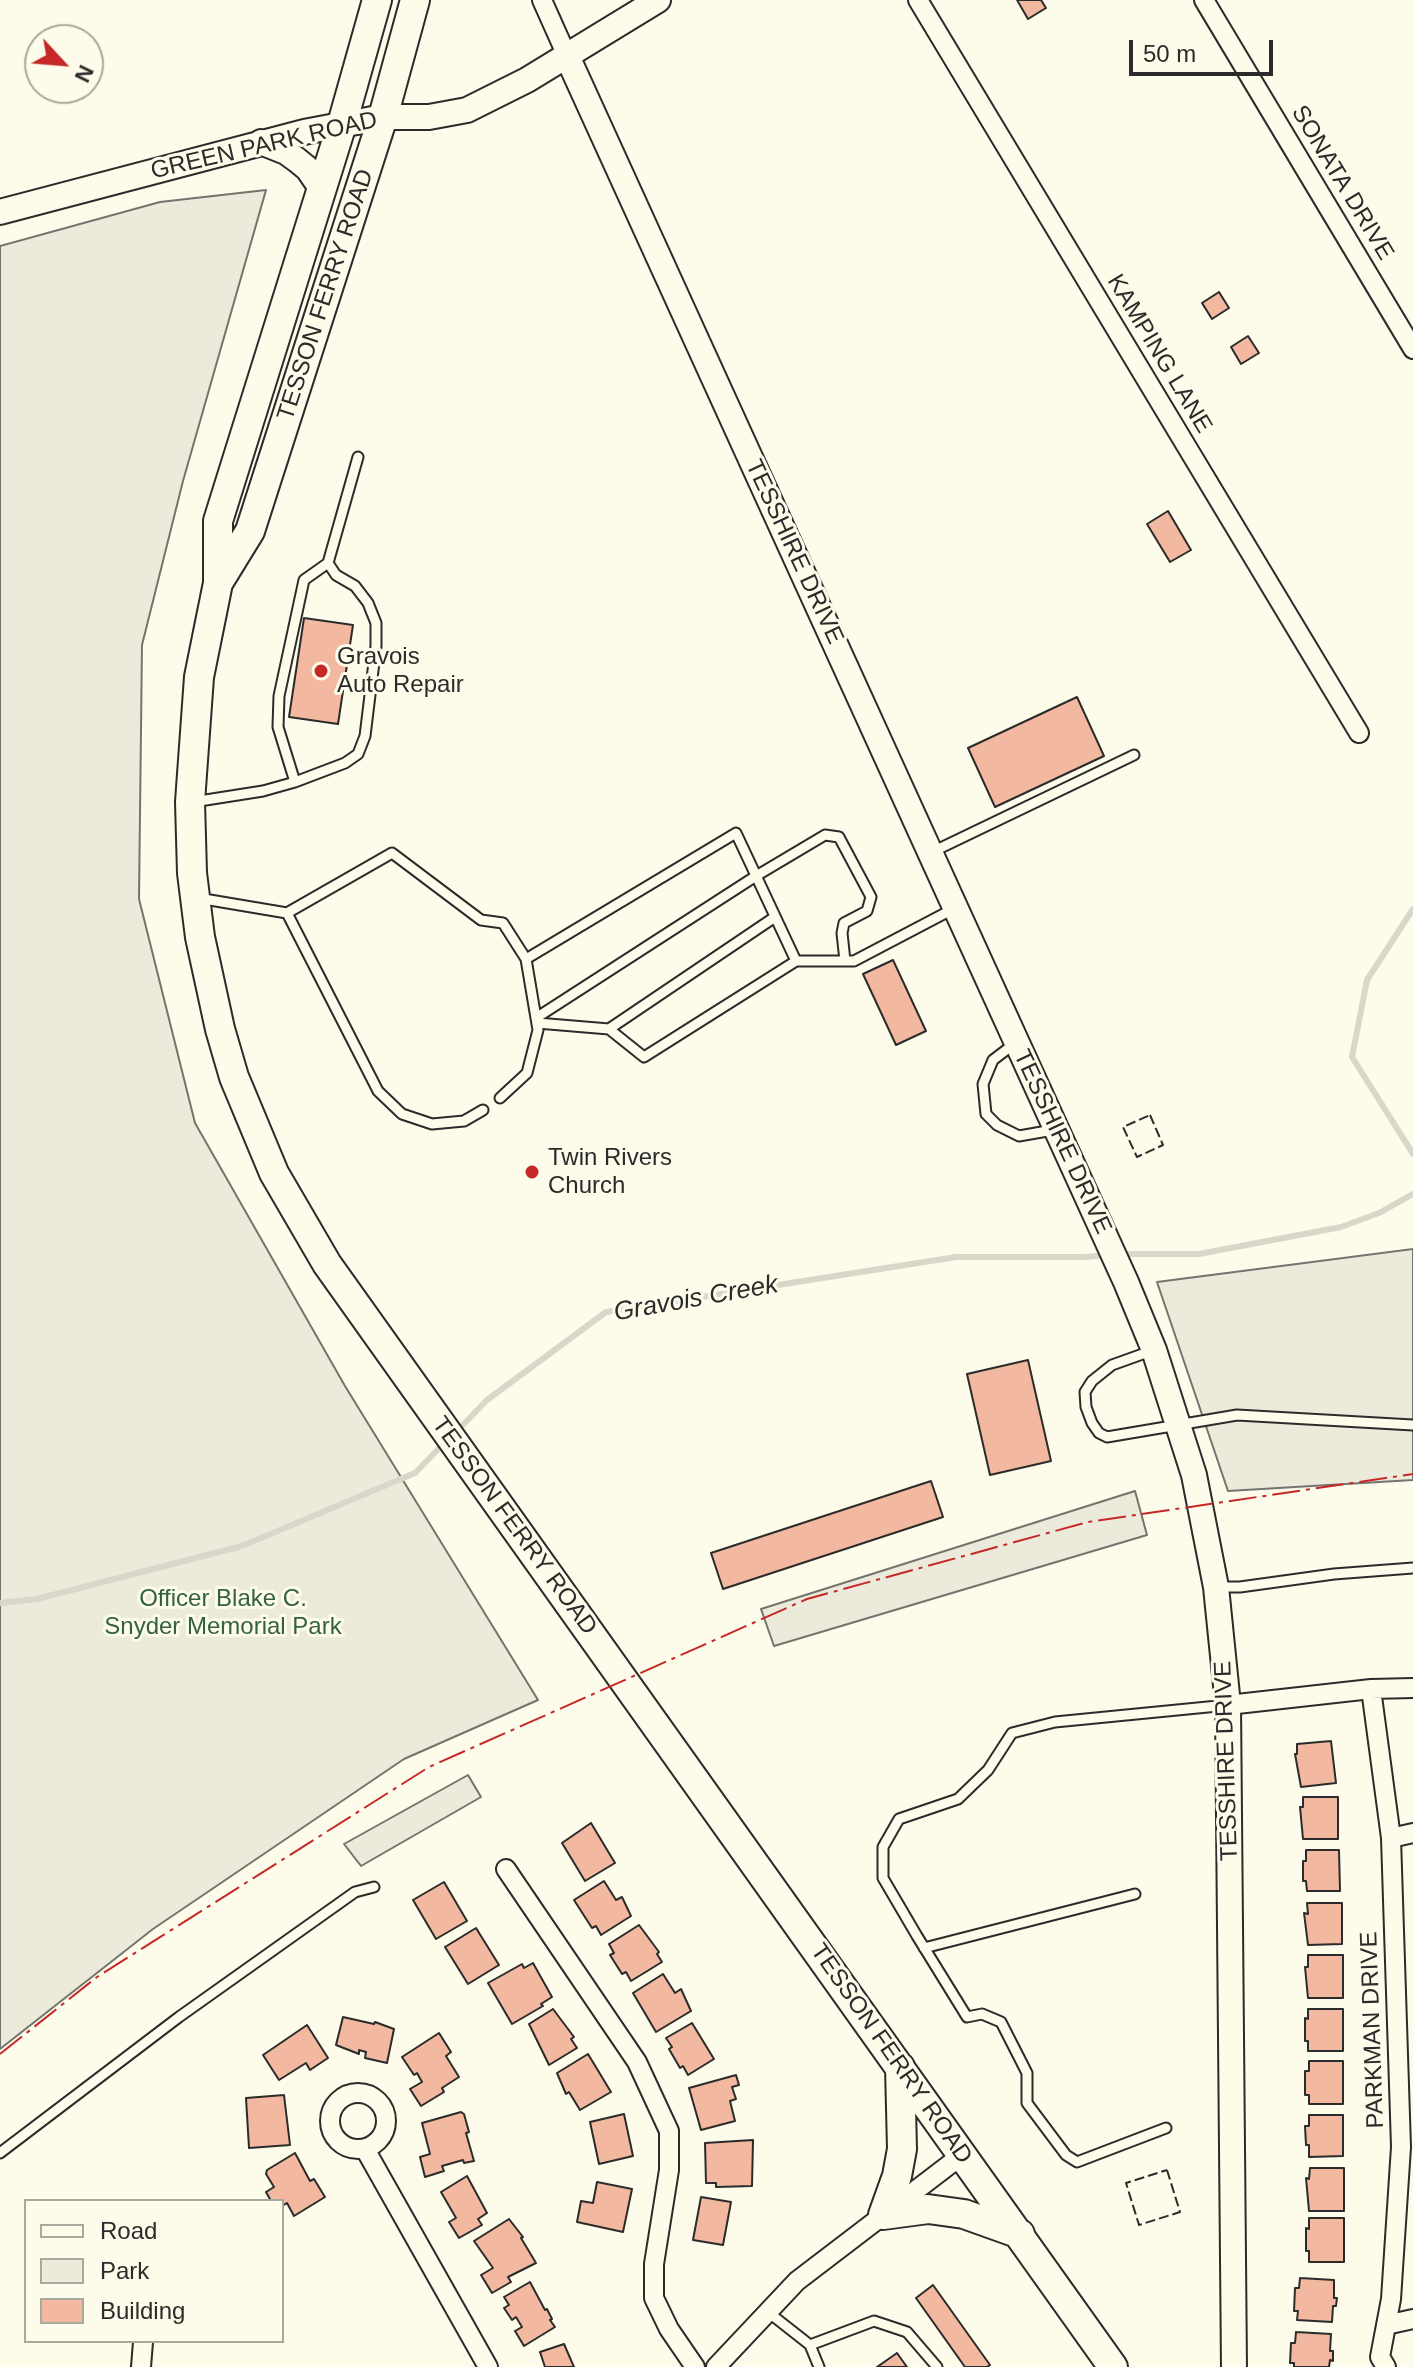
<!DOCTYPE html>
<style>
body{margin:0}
#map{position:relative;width:1413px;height:2367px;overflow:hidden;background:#fdfbea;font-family:Arial,sans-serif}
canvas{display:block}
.legend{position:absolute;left:24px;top:2199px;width:260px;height:144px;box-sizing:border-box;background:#fdfbea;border:2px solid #a9a89e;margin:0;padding:10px 14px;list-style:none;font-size:24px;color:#2b2b2b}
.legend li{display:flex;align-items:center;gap:16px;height:40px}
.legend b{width:40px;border:2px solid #a9a89e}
.north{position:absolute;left:24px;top:24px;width:80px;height:80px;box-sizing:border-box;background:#fdfbea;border:2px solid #a9a89e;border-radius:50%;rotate:116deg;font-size:22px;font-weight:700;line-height:32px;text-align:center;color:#2b2b2b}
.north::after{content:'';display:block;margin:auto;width:28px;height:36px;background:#c62828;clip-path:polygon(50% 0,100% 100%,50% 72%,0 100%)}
.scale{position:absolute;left:1129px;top:40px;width:144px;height:36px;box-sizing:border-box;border:4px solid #2b2b2b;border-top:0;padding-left:10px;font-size:24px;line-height:28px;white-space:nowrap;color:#2b2b2b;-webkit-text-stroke:6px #fdfbea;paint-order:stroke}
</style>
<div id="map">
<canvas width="1413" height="2367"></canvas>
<ul class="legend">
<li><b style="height:10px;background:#fdfbea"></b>Road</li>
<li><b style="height:22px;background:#ecebdb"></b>Park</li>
<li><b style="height:22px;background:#f2b8a0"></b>Building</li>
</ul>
<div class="north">N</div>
<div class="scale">50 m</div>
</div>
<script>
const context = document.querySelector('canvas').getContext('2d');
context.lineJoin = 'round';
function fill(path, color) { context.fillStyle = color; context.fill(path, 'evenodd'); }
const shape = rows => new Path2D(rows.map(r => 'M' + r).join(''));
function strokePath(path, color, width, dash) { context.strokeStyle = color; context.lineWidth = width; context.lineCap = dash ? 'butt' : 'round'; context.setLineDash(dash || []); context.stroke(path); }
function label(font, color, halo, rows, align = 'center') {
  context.font = font + ' Arial,sans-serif'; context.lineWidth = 6; context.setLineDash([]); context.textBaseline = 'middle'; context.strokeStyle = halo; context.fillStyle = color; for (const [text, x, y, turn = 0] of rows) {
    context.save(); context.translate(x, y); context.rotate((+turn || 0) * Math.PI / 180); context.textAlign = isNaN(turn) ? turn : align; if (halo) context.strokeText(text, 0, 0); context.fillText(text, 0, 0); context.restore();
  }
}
const green = shape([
 [266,190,183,481,142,645,139,899,195,1123,345,1386,538,1700,404,1759,153,1929,0,2049,0,246,160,202,266,190],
 [1413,1249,1413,1480,1228,1491,1157,1282,1413,1249]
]);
const parking = shape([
 [1135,1491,1147,1535,774,1646,761,1609,1135,1491],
 [468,1775,481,1797,361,1866,344,1844,468,1775]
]);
const stream = shape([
 [1413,909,1367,980,1352,1057,1413,1154],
 [1119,1254,1199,1254,1341,1227,1379,1213,1413,1194],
 [457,1431,487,1400,606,1312,956,1257,1085,1257,1108,1255],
 [0,1603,37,1599,242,1546,415,1473,446,1441]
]);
const building = shape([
 [1017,0,1041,0,1046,8,1028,19,1017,0],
 [1219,292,1229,308,1212,319,1202,303,1219,292],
 [1248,336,1259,353,1241,364,1231,347,1248,336],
 [1168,511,1191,550,1170,562,1147,524,1168,511],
 [304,618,353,625,338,724,289,717,304,618],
 [1077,697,1104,756,995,807,968,748,1077,697],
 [893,960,926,1031,896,1045,863,974,893,960],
 [1028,1360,1051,1461,990,1475,967,1374,1028,1360],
 [931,1481,943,1517,723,1589,711,1553,931,1481],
 [1331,1741,1336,1783,1301,1787,1295,1754,1297,1754,1297,1744,1331,1741],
 [1303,1797,1338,1797,1338,1839,1303,1839,1300,1807,1303,1807,1303,1797],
 [591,1823,615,1863,585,1881,562,1843,591,1823],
 [1306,1850,1339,1850,1340,1891,1307,1891,1306,1881,1303,1881,1303,1861,1306,1861,1306,1850],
 [604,1881,616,1900,622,1897,631,1916,601,1935,596,1926,592,1928,574,1900,604,1881],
 [444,1882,467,1921,436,1939,413,1900,444,1882],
 [1307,1903,1342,1903,1342,1944,1308,1945,1304,1913,1308,1914,1307,1903],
 [639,1925,659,1952,657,1954,662,1962,631,1981,626,1972,622,1974,610,1955,614,1953,609,1944,639,1925],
 [476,1928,499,1965,468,1984,445,1947,476,1928],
 [1308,1955,1343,1955,1343,1998,1308,1998,1305,1967,1308,1967,1308,1955],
 [533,1963,552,1997,541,2004,543,2006,512,2024,488,1983,522,1964,524,1968,533,1963],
 [663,1974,675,1993,681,1989,691,2011,656,2032,633,1993,663,1974],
 [553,2009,574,2037,571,2039,577,2048,549,2065,529,2024,553,2009],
 [1308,2009,1343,2009,1343,2051,1308,2051,1308,2041,1305,2041,1305,2018,1308,2019,1308,2009],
 [343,2017,374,2024,375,2022,394,2029,387,2063,365,2058,366,2052,359,2050,359,2054,336,2045,343,2017],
 [692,2023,714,2059,688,2075,683,2066,680,2068,669,2049,672,2047,666,2038,692,2023],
 [307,2025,328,2058,310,2070,306,2063,279,2080,263,2055,307,2025],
 [439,2033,451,2052,446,2056,459,2077,442,2088,444,2092,421,2106,410,2089,422,2082,417,2073,414,2075,402,2057,439,2033],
 [588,2054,611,2092,580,2110,569,2092,566,2094,557,2073,588,2054],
 [1309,2061,1343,2061,1343,2104,1309,2104,1309,2095,1305,2095,1305,2071,1309,2071,1309,2061],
 [736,2075,739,2085,732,2087,736,2099,730,2101,735,2121,701,2130,689,2088,736,2075],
 [284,2095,290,2145,249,2148,246,2098,284,2095],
 [461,2112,464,2114,469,2132,466,2133,474,2161,464,2163,463,2160,442,2166,444,2171,425,2177,420,2157,430,2154,422,2123,461,2112],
 [624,2114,633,2156,599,2164,590,2122,624,2114],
 [1309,2115,1343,2115,1343,2156,1309,2157,1309,2145,1306,2145,1305,2126,1309,2126,1309,2115],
 [753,2140,752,2186,716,2187,716,2183,706,2183,705,2143,753,2140],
 [295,2153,310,2181,314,2179,325,2197,294,2216,287,2203,282,2206,282,2201,271,2201,266,2192,274,2187,266,2174,267,2170,295,2153],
 [1310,2168,1344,2168,1344,2211,1309,2211,1306,2178,1309,2179,1310,2168],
 [467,2176,487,2213,478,2219,482,2225,459,2238,449,2222,456,2218,441,2192,467,2176],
 [597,2182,632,2189,623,2232,577,2222,581,2201,593,2203,597,2182],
 [701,2197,731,2202,723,2245,693,2240,701,2197],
 [1309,2218,1344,2218,1344,2262,1309,2262,1309,2251,1306,2251,1306,2228,1309,2229,1309,2218],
 [509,2219,523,2237,521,2238,536,2263,508,2277,511,2282,492,2293,481,2275,493,2268,474,2241,509,2219],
 [1300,2278,1334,2280,1334,2298,1337,2298,1336,2306,1333,2306,1332,2322,1297,2320,1298,2311,1294,2311,1295,2288,1299,2288,1300,2278],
 [530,2282,545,2310,547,2309,552,2319,550,2320,555,2327,524,2346,515,2331,522,2327,516,2317,512,2320,504,2308,509,2305,504,2297,530,2282],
 [933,2285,990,2365,987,2367,965,2367,916,2298,933,2285],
 [1296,2332,1331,2334,1330,2351,1333,2351,1333,2361,1330,2360,1329,2367,1294,2367,1294,2363,1290,2363,1291,2343,1295,2343,1296,2332],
 [564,2344,574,2367,545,2367,540,2352,564,2344],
 [897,2353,907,2367,877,2367,897,2353]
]);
const lane = shape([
 [295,782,278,727,279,696,304,580,328,563],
 [193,802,263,791,295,782,345,763,358,754,365,736,376,646,376,623,368,603,355,586,336,575,328,563,358,457],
 [930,853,1134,755],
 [198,898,287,913,378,1091,402,1114,432,1124,464,1121,483,1110],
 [287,913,392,853,481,920,503,923,526,959,538,1030,527,1073,500,1098],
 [526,959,736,833,796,961],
 [536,1018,756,876,825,835,839,837,871,897,867,911,844,923,842,933,845,961],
 [537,1023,609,1029,644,1057,796,961,854,961,955,908],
 [609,1029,775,917],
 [1014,1044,993,1060,983,1084,986,1114,997,1125,1019,1136,1053,1130],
 [1151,1351,1112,1365,1092,1381,1085,1392,1086,1407,1092,1423,1099,1433,1107,1437,1237,1415,1413,1425],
 [1216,1587,1240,1587,1334,1574,1413,1568],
 [924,1948,1135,1894],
 [1166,2128,1077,2162,1066,2155,1027,2103,1027,2073,1001,2022,982,2014,967,2017,917,1936,883,1878,883,1847,899,1819,958,1799,988,1770,1012,1733,1055,1722,1228,1705],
 [0,2153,179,2017,317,1919,355,1892,374,1887],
 [768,2312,810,2345,819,2367],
 [810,2345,874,2321,907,2332,937,2367]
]);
const street = shape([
 [542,0,567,56],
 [918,0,1359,733],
 [1204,0,1413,349],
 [1371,1689,1391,1838,1401,2147,1391,2299,1380,2357,1386,2367],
 [1228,1705,1371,1689,1413,1688],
 [1391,1838,1413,1833],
 [506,1869,637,2062,669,2131,669,2170,654,2264,654,2298,669,2329,695,2367],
 '330 2121a28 28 0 1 1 56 0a28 28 0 1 1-56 0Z',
 [365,2149,488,2367],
 [1386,2325,1413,2319],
 [141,2367,143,2342],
 [716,2367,797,2281,962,2155]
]);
const secondary = shape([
 [567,56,1126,1282,1154,1350,1194,1475,1216,1587,1228,1705,1234,2367],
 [261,142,286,152,297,160,308,169,321,188],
 [0,212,304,132,383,117,429,117,467,110,527,80,658,0]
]);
const primary = shape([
 [377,0,342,124,218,521,218,583,199,677,190,802,192,873,200,937,220,1029,234,1077,274,1173,327,1264,1113,2367],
 [218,583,250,531,383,117,415,0],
 [900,2067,902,2149,897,2176,883,2215,928,2209,964,2214,1020,2234]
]);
const fence = shape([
 [1150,1115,1163,1145,1137,1157,1123,1127,1150,1115],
 [1167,2170,1180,2212,1139,2225,1126,2183,1167,2170]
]);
const power = shape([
 [0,2054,97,1977,429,1767,807,1599,1088,1522,1413,1474]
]);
const markers = [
 [321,671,8,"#c62828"],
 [532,1172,8,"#c62828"]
];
const streetNames = [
 ["GREEN PARK ROAD",264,146,-13],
 ["SONATA DRIVE",1342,183,59],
 ["TESSON FERRY ROAD",326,295,-72],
 ["KAMPING LANE",1159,354,59],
 ["TESSHIRE DRIVE",794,552,65],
 ["TESSHIRE DRIVE",1062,1142,65],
 ["TESSON FERRY ROAD",514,1526,54],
 ["TESSHIRE DRIVE",1227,1761,-92],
 ["PARKMAN DRIVE",1373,2030,-92],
 ["TESSON FERRY ROAD",891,2054,55]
];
const poiNames = [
 ["Gravois",337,657],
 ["Auto Repair",337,685],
 ["Twin Rivers",548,1158],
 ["Church",548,1186]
];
const parkNames = [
 ["Officer Blake C.",223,1599],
 ["Snyder Memorial Park",223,1627]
];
const waterNames = [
 ["Gravois Creek",696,1299,-10]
];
fill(green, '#ecebdb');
strokePath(green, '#74746e', 2);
fill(parking, '#eceadb');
strokePath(parking, '#74746e', 2);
strokePath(stream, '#d8d7c9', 6);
fill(building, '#f2b8a0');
strokePath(building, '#2b2b2b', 2);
strokePath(lane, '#2b2b2b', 13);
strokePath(street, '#2b2b2b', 22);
strokePath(secondary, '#2b2b2b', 28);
strokePath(primary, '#2b2b2b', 32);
strokePath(lane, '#fdfbea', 9);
strokePath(street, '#fdfbea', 18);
strokePath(secondary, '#fdfbea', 24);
strokePath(primary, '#fdfbea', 28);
strokePath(fence, '#2b2b2b', 2, [10, 4]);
strokePath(power, '#c62828', 2, [28, 6, 4, 6]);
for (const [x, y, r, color] of markers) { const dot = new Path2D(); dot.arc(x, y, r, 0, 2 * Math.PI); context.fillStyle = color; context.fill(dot); strokePath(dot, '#fdfbea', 3); }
label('24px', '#2b2b2b', '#fdfbea', streetNames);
label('24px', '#2b2b2b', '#fdfbea', poiNames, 'left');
label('24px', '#34623c', '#fdfbea', parkNames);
label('italic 26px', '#2b2b2b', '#fdfbea', waterNames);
</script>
